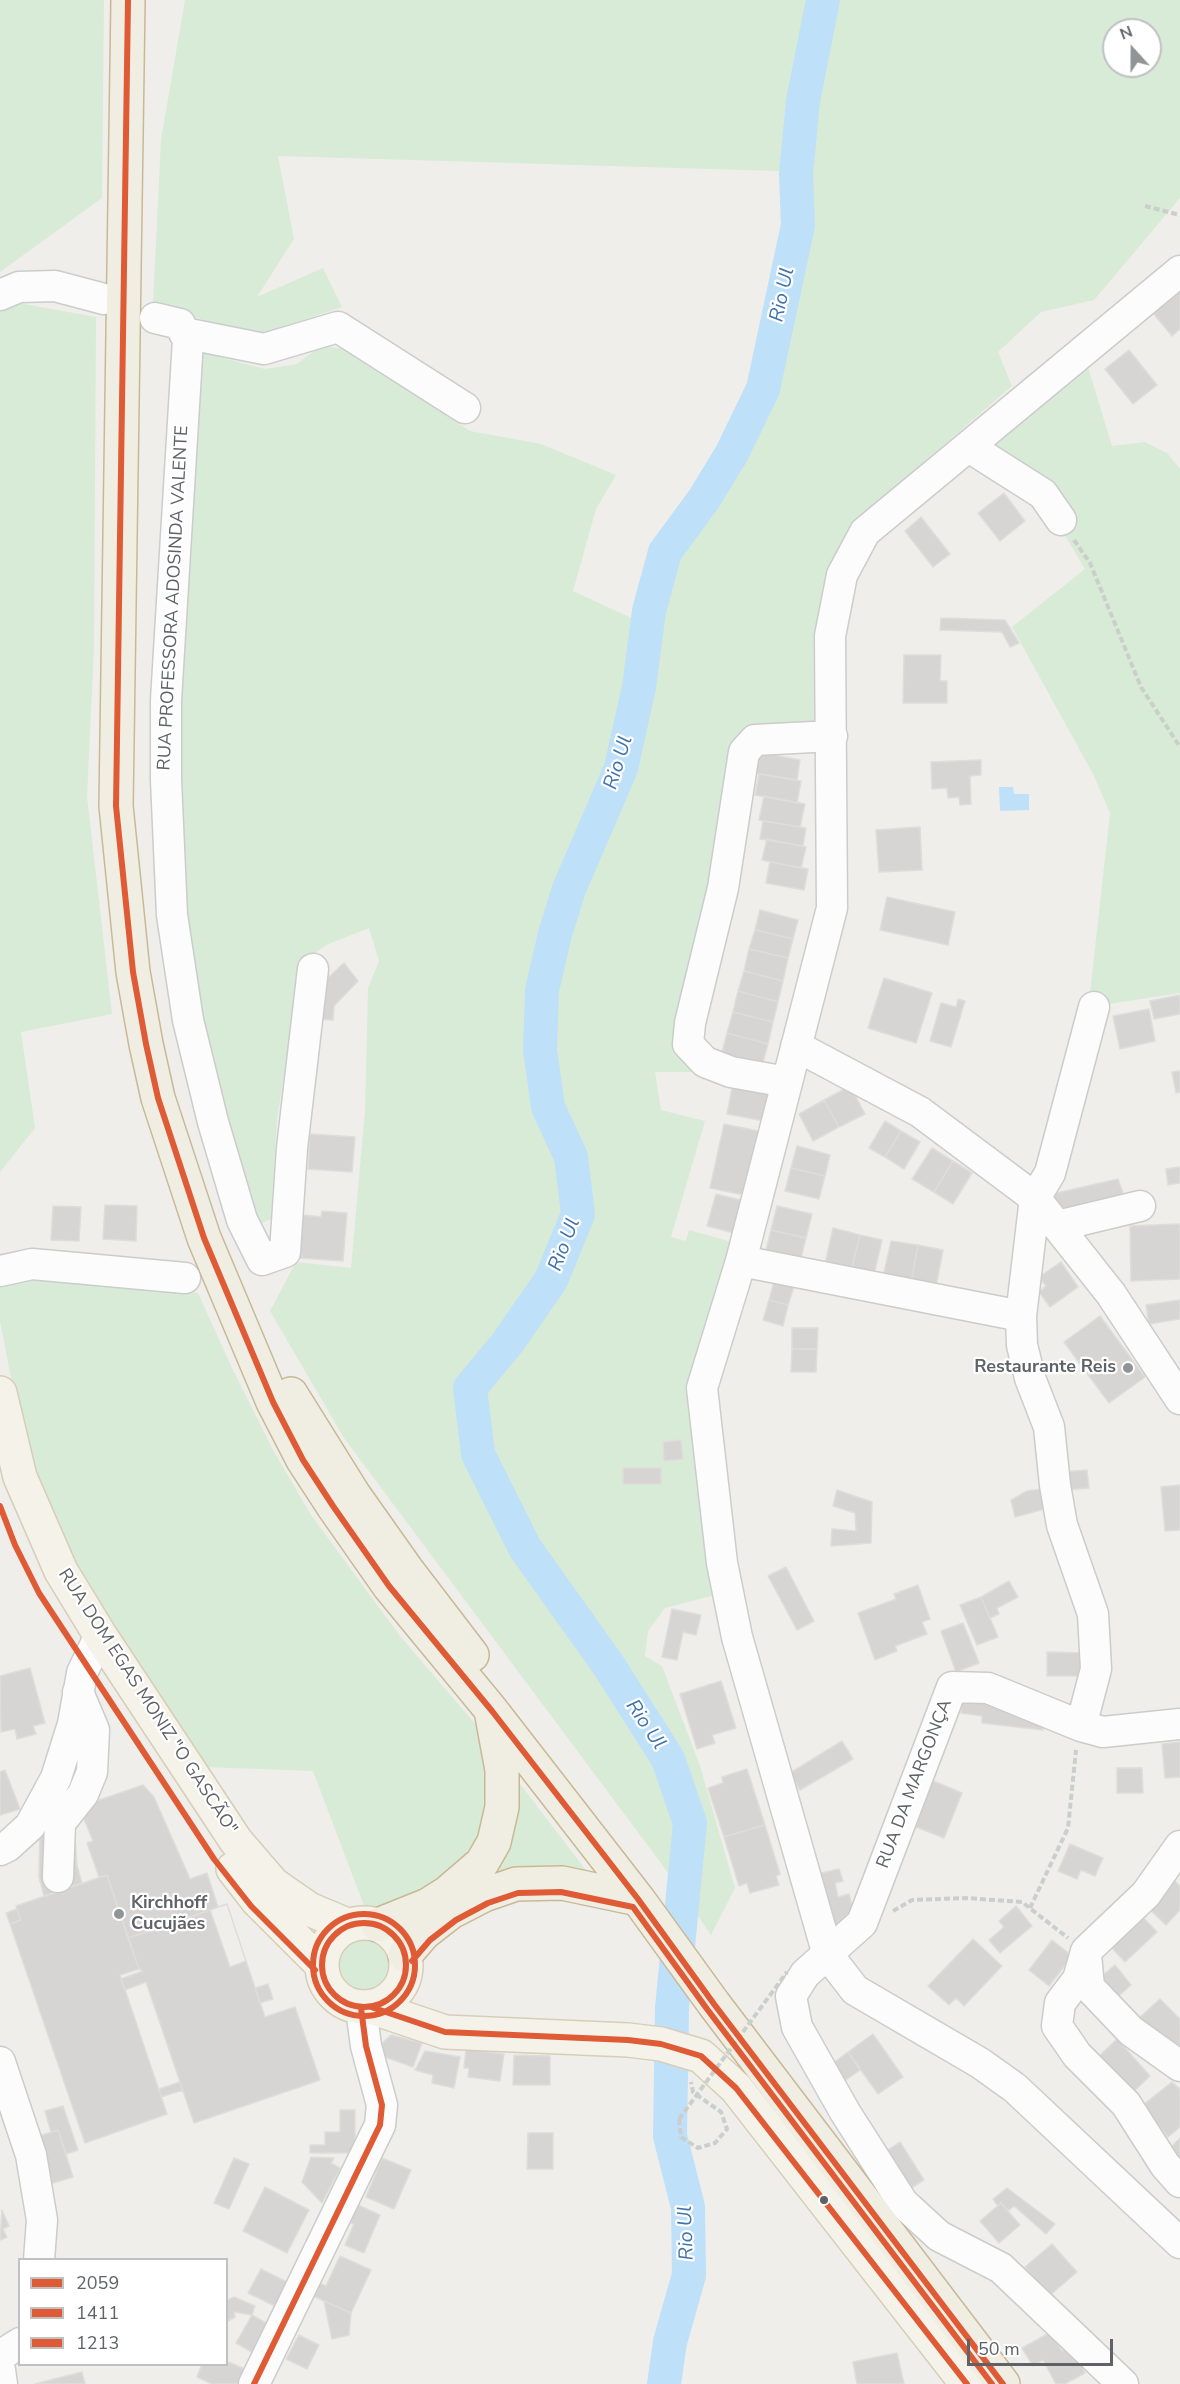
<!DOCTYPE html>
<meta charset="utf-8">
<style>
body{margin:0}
#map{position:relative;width:1180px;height:2384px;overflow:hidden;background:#efeeea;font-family:"Nunito Sans",sans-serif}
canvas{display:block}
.legend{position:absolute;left:18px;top:2258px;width:210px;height:108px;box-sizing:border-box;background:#fff;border:2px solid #bfc1c3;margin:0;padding:8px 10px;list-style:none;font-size:18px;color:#5f6368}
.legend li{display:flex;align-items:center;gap:12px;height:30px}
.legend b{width:30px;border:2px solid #bfc1c3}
.north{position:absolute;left:1102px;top:18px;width:60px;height:60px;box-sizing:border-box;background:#fff;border:2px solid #bfc1c3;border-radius:50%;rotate:339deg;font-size:16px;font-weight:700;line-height:24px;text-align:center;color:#5f6368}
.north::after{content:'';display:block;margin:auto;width:21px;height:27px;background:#919496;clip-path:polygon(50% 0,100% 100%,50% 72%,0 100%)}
.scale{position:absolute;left:967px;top:2339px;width:146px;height:27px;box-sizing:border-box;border:3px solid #5f6368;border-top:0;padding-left:8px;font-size:18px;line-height:21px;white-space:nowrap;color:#5f6368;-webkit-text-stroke:4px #fff;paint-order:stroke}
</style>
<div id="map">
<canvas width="1180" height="2384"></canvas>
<ul class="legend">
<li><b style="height:8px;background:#df5b35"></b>2059</li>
<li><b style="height:8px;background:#df5b35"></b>1411</li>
<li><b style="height:8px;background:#df5b35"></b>1213</li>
</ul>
<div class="north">N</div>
<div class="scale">50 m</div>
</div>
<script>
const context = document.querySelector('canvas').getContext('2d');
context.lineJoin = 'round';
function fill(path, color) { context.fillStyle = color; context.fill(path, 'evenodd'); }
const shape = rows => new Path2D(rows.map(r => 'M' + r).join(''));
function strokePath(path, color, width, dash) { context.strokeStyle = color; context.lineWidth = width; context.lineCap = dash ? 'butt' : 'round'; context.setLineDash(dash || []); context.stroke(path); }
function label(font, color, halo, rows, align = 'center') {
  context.font = font + ' "Nunito Sans",sans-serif'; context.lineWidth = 4.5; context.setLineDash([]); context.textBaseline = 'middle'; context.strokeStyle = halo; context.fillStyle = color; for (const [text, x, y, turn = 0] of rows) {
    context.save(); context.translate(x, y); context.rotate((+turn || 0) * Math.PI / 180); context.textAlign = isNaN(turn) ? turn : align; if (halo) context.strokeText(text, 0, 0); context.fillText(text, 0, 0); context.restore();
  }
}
const green = shape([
 [0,0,104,0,102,198,0,272],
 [185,0,1180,0,1180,198,1094,300,1041,312,998,352,1012,386,860,517,836,556,819,615,814,659,814,726,754,731,706,914,702,1072,655,1072,661,1110,705,1121,671,1237,686,1241,689,1230,735,1243,696,1361,715,1595,665,1608,648,1631,645,1656,662,1666,700,1766,735,1888,711,1935,689,1903,695,1853,692,1822,674,1762,647,1715,516,1519,492,1469,481,1436,478,1395,487,1376,523,1335,553,1289,575,1242,583,1214,573,1144,552,1100,546,1000,559,939,638,737,647,687,654,611,670,555,732,468,764,403,788,310,809,172,278,156,294,239,257,297,323,268,342,307,255,336,153,304,161,140],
 [1114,30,1150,30,1150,66,1114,66],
 [13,302,96,317,94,649,87,796,112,1014,21,1032,35,1128,0,1172,0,309],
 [197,342,223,358,265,369,297,364,321,346,347,349,470,431,541,444,616,475,596,509,573,591,638,621,630,681,611,765,574,853,533,981,531,1057,537,1105,562,1160,564,1223,536,1282,462,1383,471,1457,503,1522,615,1690,669,1778,682,1827,675,1882,344,1438,270,1311,296,1262,351,1268,365,1110,368,988,379,961,369,928,326,945,302,963,277,1119,271,1219,258,1225,230,1143,193,977,187,907,178,729],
 [1087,364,1112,446,1145,442,1167,453,1180,469,1180,993,1102,1005,1101,998,1090,993,1110,813,1093,774,1012,627,1085,569,1030,477,995,444],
 [11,1274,113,1281,198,1293,232,1368,273,1450,311,1515,400,1636,477,1726,488,1752,493,1788,476,1854,404,1905,366,1911,313,1771,204,1767,156,1697,59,1537,39,1487,18,1414,0,1321,0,1281],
 [514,1776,592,1878,481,1882],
 '337 1966a29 29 0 1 1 58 0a29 29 0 1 1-58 0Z'
]);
const water = shape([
 [999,787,1013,787,1014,794,1029,794,1029,810,1000,811]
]);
const river = shape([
 [664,2384,670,2342,689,2275,688,2207,670,2136,672,2008,690,1823,668,1759,609,1666,525,1548,478,1454,470,1388,508,1342,551,1280,578,1214,571,1157,548,1107,540,1050,542,990,555,934,569,889,621,768,639,687,649,611,665,552,704,499,732,453,763,389,798,225,796,174,803,101,823,0]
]);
const building = shape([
 [1180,290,1180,329,1172,336,1153,313,1180,290],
 [1129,350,1157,385,1133,404,1105,369,1129,350],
 [1004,493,1025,521,1000,541,978,513,1004,493],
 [921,517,950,554,933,567,905,531,921,517],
 [941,618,1005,620,1019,643,1010,647,1002,632,940,630,941,618],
 [904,655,941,655,940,681,947,681,947,703,903,703,904,655],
 [758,752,800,760,797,780,754,773,758,752],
 [981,760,981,775,970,776,971,804,960,805,959,797,948,798,947,788,932,789,931,762,981,760],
 [759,774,801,781,797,803,755,795,759,774],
 [764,796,805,804,800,827,759,820,764,796],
 [763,821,806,828,803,846,760,839,763,821],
 [920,827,922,870,879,872,876,830,920,827],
 [767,839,806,847,801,868,762,860,767,839],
 [770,862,808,869,804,890,766,883,770,862],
 [887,897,955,912,948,945,880,930,887,897],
 [760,910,798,920,793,939,755,930,760,910],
 [755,930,793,939,788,958,749,949,755,930],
 [749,949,788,958,783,981,744,971,749,949],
 [344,963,358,981,334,1006,333,1020,314,1019,318,987,344,963],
 [744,971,783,981,778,1002,738,991,744,971],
 [884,978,932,993,916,1043,868,1028,884,978],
 [738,991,778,1002,773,1022,733,1012,738,991],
 [1180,995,1180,1014,1154,1019,1150,1001,1180,995],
 [958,999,965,1001,951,1047,930,1041,941,1003,956,1007,958,999],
 [1149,1009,1155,1041,1120,1049,1113,1016,1149,1009],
 [733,1012,773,1022,768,1044,727,1033,733,1012],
 [727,1033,768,1044,762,1066,721,1056,727,1033],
 [1180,1071,1180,1092,1176,1093,1172,1072,1180,1071],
 [733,1083,770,1090,764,1121,727,1114,733,1083],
 [850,1086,865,1114,839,1127,824,1100,850,1086],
 [824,1100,839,1127,813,1141,799,1114,824,1100],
 [885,1121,901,1131,885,1157,869,1148,885,1121],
 [724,1124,763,1132,749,1196,710,1188,724,1124],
 [901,1131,920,1142,904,1169,885,1157,901,1131],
 [310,1134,355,1137,352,1172,308,1169,310,1134],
 [797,1146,830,1155,825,1176,791,1168,797,1146],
 [932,1148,953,1161,934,1192,912,1179,932,1148],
 [953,1161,972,1173,953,1204,934,1192,953,1161],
 [1180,1167,1180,1183,1168,1185,1166,1169,1180,1167],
 [791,1168,825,1176,819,1199,785,1191,791,1168],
 [1118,1179,1126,1201,1080,1212,1078,1205,1053,1211,1048,1195,1118,1179],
 [716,1194,748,1202,738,1234,707,1226,716,1194],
 [105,1205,137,1206,136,1241,103,1239,105,1205],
 [53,1206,81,1207,79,1241,51,1240,53,1206],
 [777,1206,812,1214,806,1238,771,1230,777,1206],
 [322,1211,347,1213,343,1261,299,1258,303,1215,321,1217,322,1211],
 [1180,1224,1180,1279,1131,1281,1130,1226,1180,1224],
 [833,1228,860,1235,851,1271,825,1264,833,1228],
 [771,1230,806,1238,800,1262,765,1254,771,1230],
 [860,1235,882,1240,874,1275,851,1271,860,1235],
 [891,1241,918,1245,911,1282,883,1277,891,1241],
 [918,1245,943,1250,936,1287,911,1282,918,1245],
 [1061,1262,1078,1287,1050,1307,1039,1292,1046,1286,1039,1277,1061,1262],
 [775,1278,795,1284,788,1305,769,1300,775,1278],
 [769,1300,788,1305,783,1326,763,1320,769,1300],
 [1180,1300,1180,1319,1149,1324,1146,1305,1180,1300],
 [1100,1316,1145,1377,1109,1403,1064,1342,1100,1316],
 [792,1328,818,1328,817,1349,792,1349,792,1328],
 [792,1349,817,1349,816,1372,791,1372,792,1349],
 [681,1440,683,1459,664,1461,663,1442,681,1440],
 [623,1468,661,1468,661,1484,623,1484,623,1468],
 [1087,1470,1089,1488,1064,1490,1062,1472,1087,1470],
 [1180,1485,1180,1530,1165,1531,1161,1487,1180,1485],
 [1049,1488,1052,1507,1015,1517,1011,1500,1027,1491,1049,1488],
 [837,1490,872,1502,871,1543,831,1546,832,1529,856,1531,855,1513,833,1506,837,1490],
 [786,1567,814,1621,797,1630,768,1576,786,1567],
 [1009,1581,1018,1597,997,1608,999,1614,990,1618,981,1597,1009,1581],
 [918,1585,930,1619,922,1622,927,1634,895,1646,897,1651,875,1660,858,1613,896,1599,894,1594,918,1585],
 [981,1597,998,1637,977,1645,960,1605,981,1597],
 [672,1609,701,1615,696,1635,683,1632,677,1660,662,1657,672,1609],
 [963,1623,979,1663,956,1672,941,1631,963,1623],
 [1047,1652,1083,1653,1083,1676,1047,1676,1047,1652],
 [30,1668,45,1723,33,1726,36,1734,17,1739,15,1729,1,1732,0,1676,30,1668],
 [721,1681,736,1728,712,1735,715,1743,697,1749,680,1694,721,1681],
 [963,1696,989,1698,1044,1717,1043,1730,982,1723,982,1716,961,1713,963,1696],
 [842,1741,853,1759,800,1790,790,1773,842,1741],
 [1180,1742,1180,1777,1165,1778,1162,1744,1180,1742],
 [1117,1768,1142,1768,1143,1793,1117,1793,1117,1768],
 [747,1769,765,1825,724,1837,708,1788,723,1783,722,1777,747,1769],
 [5,1770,20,1809,0,1815,0,1772,5,1770],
 [929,1779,962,1793,944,1838,911,1825,929,1779],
 [143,1785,154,1797,190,1879,207,1873,218,1907,227,1904,246,1961,230,1967,210,1910,128,1938,107,1875,99,1877,87,1843,93,1841,79,1807,143,1785],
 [74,1823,77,1866,82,1883,44,1896,39,1877,40,1828,74,1823],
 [765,1825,780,1874,776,1876,779,1885,750,1893,747,1883,739,1886,724,1837,765,1825],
 [1070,1844,1103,1858,1095,1876,1081,1870,1077,1879,1058,1871,1070,1844],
 [839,1869,843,1881,835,1883,838,1897,849,1894,857,1926,831,1932,817,1874,839,1869],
 [107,1875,139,1969,120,1975,167,2114,85,2143,10,1924,21,1920,16,1906,107,1875],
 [1172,1878,1180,1886,1180,1910,1166,1925,1145,1905,1172,1878],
 [227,1904,246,1961,230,1967,210,1910,227,1904],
 [1016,1906,1032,1926,1000,1953,989,1940,1004,1927,999,1921,1016,1906],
 [17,1909,21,1920,10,1924,6,1913,17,1909],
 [210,1910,230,1967,246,1961,265,2017,295,2007,320,2080,194,2123,146,1982,125,1990,121,1979,143,1971,139,1969,128,1938,210,1910],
 [1140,1914,1157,1932,1125,1962,1108,1944,1140,1914],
 [973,1939,1002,1966,964,2006,956,1998,949,2005,928,1986,973,1939],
 [1052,1940,1072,1956,1049,1986,1029,1970,1052,1940],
 [1115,1965,1131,1985,1113,2001,1096,1981,1115,1965],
 [268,1984,273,1999,260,2003,255,1988,268,1984],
 [1160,1999,1180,2019,1180,2057,1139,2018,1160,1999],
 [873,2034,903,2077,878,2094,848,2052,873,2034],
 [391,2035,422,2043,413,2067,382,2056,378,2047,391,2035],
 [1117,2039,1150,2076,1131,2094,1098,2057,1117,2039],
 [466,2049,504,2054,500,2081,468,2077,469,2068,464,2068,466,2049],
 [425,2051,460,2057,454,2088,432,2083,433,2075,415,2070,425,2051],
 [848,2052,860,2070,842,2083,829,2066,848,2052],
 [514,2055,550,2056,550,2085,513,2085,514,2055],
 [180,2082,183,2090,161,2097,159,2089,180,2082],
 [1172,2082,1180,2089,1180,2127,1168,2137,1143,2105,1172,2082],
 [63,2106,78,2150,66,2154,58,2130,51,2132,45,2111,63,2106],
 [340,2110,355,2110,355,2153,310,2153,310,2145,325,2145,325,2132,340,2132,340,2110],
 [58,2130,73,2177,50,2184,36,2137,58,2130],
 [528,2133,553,2133,553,2169,527,2169,528,2133],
 [1180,2138,1180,2158,1170,2148,1180,2138],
 [900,2142,924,2180,903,2193,879,2156,900,2142],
 [311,2157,334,2158,331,2163,340,2168,322,2203,302,2182,311,2157],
 [234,2158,249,2164,229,2209,214,2203,234,2158],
 [382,2158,411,2170,394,2209,366,2197,382,2158],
 [265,2187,309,2210,287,2253,243,2231,265,2187],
 [1007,2188,1055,2224,1046,2234,1014,2206,1008,2211,1001,2203,998,2206,993,2199,1007,2188],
 [1001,2203,1020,2225,999,2243,980,2221,1001,2203],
 [356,2204,380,2215,364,2253,345,2245,354,2224,348,2222,356,2204],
 [2,2210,9,2226,3,2229,7,2237,0,2240,2,2210],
 [1052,2244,1077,2272,1049,2296,1025,2267,1052,2244],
 [340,2256,371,2270,351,2313,311,2295,317,2282,326,2286,340,2256],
 [261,2269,289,2283,277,2307,248,2293,261,2269],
 [234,2297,255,2306,252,2315,234,2312,235,2317,226,2322,226,2301,234,2297],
 [324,2301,351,2313,349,2335,332,2339,324,2301],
 [252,2315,273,2327,257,2355,236,2343,252,2315],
 [1051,2332,1062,2351,1070,2346,1085,2373,1065,2384,1056,2384,1043,2360,1033,2366,1022,2348,1051,2332],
 [299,2335,319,2345,307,2369,286,2359,299,2335],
 [897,2353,904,2384,857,2384,853,2362,897,2353],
 [226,2361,247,2370,241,2384,212,2384,197,2377,202,2364,226,2364,226,2361],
 [82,2372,85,2384,35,2384,82,2372]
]);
const path = shape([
 [1145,206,1180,215],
 [1074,540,1090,563,1141,687,1180,747],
 [1030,1908,1068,1828,1076,1750],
 [893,1911,912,1900,966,1898,1022,1902,1068,1938],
 [679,2119,681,2137,698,2148,715,2143,727,2129,721,2112,693,2092,691,2082]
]);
const minor = shape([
 [1180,271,865,532,842,575,830,636,832,908,741,1261,702,1388,722,1563,737,1637,828,1955,855,1990,980,2063,1015,2088,1180,2243],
 [0,295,19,287,55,286,104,299],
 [155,318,180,324,188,340,166,700,166,780,172,915,188,1020,213,1122,242,1220,262,1260,285,1252,292,1148,313,969],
 [184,333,264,349,338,327,465,408],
 [969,447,1043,494,1061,520],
 [796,1046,920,1112,1035,1198,1111,1294,1180,1399],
 [787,1082,731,1072,705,1062,688,1044,690,1023,723,888,744,752,755,740,832,736],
 [1057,1226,1140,1206],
 [741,1261,1021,1316],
 [0,1271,32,1264,185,1278],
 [1081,1726,1096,1669,1093,1614,1062,1525,1055,1485,1049,1427,1030,1378,1022,1345,1021,1316,1035,1198,1050,1173,1094,1007],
 [1180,1846,1146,1894,1086,1951,1078,1979,1060,2003,1057,2026,1077,2055,1126,2104,1165,2165,1180,2182],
 [0,1850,8,1846,30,1826,56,1778,73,1724,82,1673,100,1635],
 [58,1877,60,1823,83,1794,92,1772,94,1730,78,1692],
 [1086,1954,1089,1987,1131,2031,1180,2066],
 [0,2062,31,2155,42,2220,39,2260],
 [0,2356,20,2343],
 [0,2370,2,2384],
 [254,2384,380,2125,382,2105,366,2046,361,2008],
 [1123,2384,1001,2268,939,2236,903,2203,845,2112,797,2027,791,1996,805,1974,862,1923,952,1687,988,1688,1081,1726,1103,1732,1180,1724]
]);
const major = shape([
 [0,1393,20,1477,61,1571,100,1635,236,1841,273,1884,309,1909,349,1926],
 [233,1869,257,1900,321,1964],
 '322 1965a42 42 0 1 1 84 0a42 42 0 1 1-84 0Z',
 [371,2007,445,2032,628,2040,661,2044,701,2056,736,2088,967,2384]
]);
const highway = shape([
 [128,0,116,806,133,972,146,1044,158,1098,204,1238,273,1402,303,1460,333,1506,389,1586,492,1711,638,1899,714,2004,1003,2384],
 [291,1394,354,1495,407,1570,472,1655],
 [378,1925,428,1905,447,1893,482,1863,494,1842,502,1807,502,1770,492,1716],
 [405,1955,424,1933,451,1912,484,1895,516,1884,562,1883,638,1899]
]);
const pathBridge = shape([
 [679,2119,787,1972]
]);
const bus1 = shape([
 [128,0,116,806,133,972,146,1044,158,1098,204,1238,273,1402,303,1460,333,1506,389,1586,492,1711,638,1899,714,2004,1003,2384]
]);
const bus2 = shape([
 [0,1506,15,1545,39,1593,214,1859,251,1906,315,1970],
 '313 1965a51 51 0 1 1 102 0a51 51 0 1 1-102 0Z',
 [412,1961,430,1940,456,1920,488,1903,518,1893,561,1892,633,1907,707,2009,992,2384]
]);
const bus3 = shape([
 '322 1965a42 42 0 1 1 84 0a42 42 0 1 1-84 0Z',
 [371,2007,445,2032,628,2040,661,2044,701,2056,736,2088,967,2384],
 [254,2384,380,2125,382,2105,366,2046,361,2008]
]);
const markers = [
 [1128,1368,6,"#919496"],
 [119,1914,6,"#919496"],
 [824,2200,5,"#5f6368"]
];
const streetNames = [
 ["RUA PROFESSORA ADOSINDA VALENTE",174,598,-87],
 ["RUA DOM EGAS MONIZ \"O GASCÃO\"",147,1702,57],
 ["RUA DA MARGONÇA",915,1784,-69]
];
const poiNames = [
 ["Restaurante Reis",1116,1368],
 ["Kirchhoff",131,1904,"left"],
 ["Cucujães",131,1925,"left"]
];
const waterNames = [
 ["Rio Ul",783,295,-78],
 ["Rio Ul",619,763,-73],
 ["Rio Ul",565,1245,-69],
 ["Rio Ul",645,1725,56],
 ["Rio Ul",687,2233,-92]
];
fill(green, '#d8ebd6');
fill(water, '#bfe0f9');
strokePath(river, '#bfe0f9', 34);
fill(building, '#d6d5d3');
strokePath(building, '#deddd9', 1.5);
strokePath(minor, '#cbcccc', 33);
strokePath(major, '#d7ceb8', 36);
strokePath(highway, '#c8b996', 36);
strokePath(path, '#cacfcc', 4, [6, 3]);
strokePath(minor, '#fdfcfc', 30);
strokePath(major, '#f4f2e9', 33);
strokePath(highway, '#f0ede3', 33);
strokePath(pathBridge, '#cacfcc', 4, [6, 3]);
strokePath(bus1, '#df5b35', 6);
strokePath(bus2, '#df5b35', 6);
strokePath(bus3, '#df5b35', 6);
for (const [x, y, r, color] of markers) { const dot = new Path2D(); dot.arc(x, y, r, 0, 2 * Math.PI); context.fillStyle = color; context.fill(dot); strokePath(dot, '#fff', 2); }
label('18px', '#5f6368', '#fff', streetNames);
label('bold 18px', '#5f6368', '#fff', poiNames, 'right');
label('italic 20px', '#4174aa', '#fff', waterNames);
</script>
